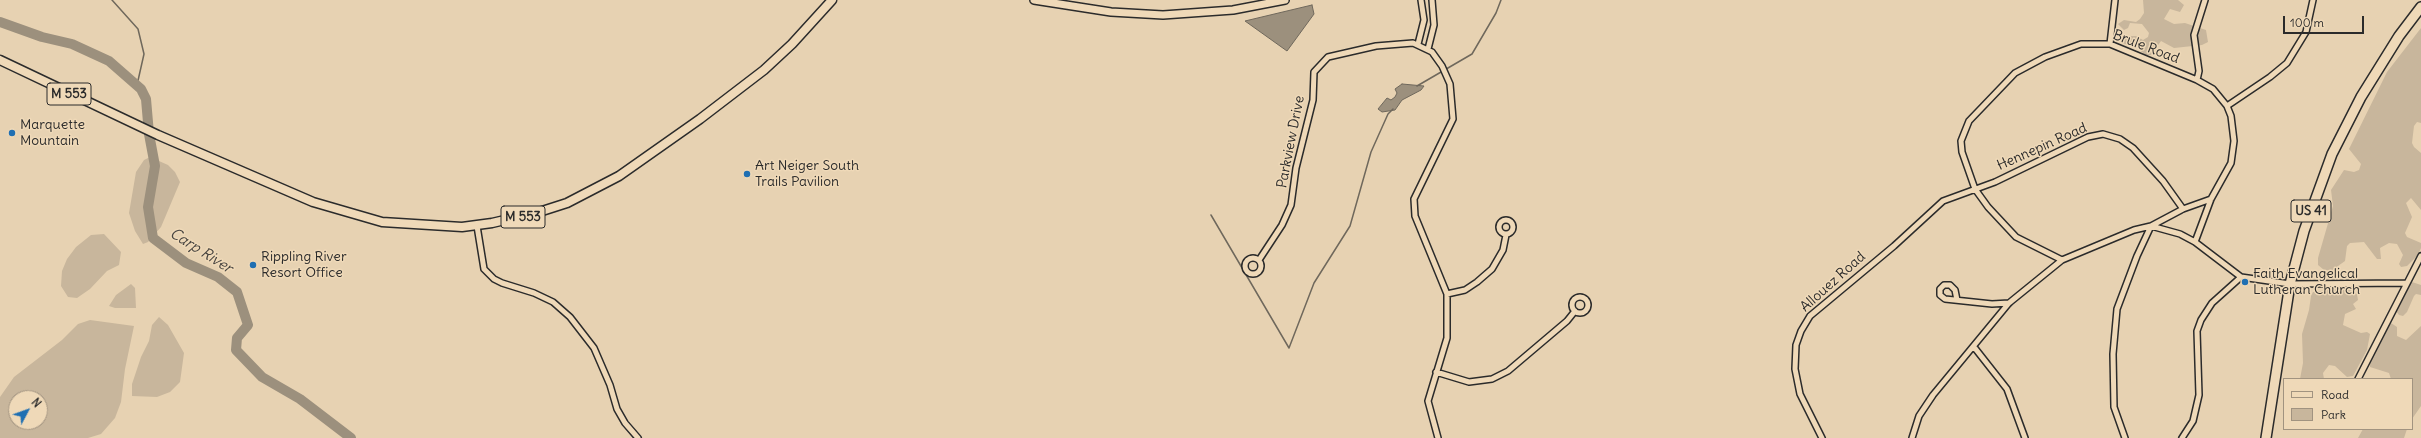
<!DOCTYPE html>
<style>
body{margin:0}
#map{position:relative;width:2421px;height:438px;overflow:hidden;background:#e7d2b2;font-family:Delius,sans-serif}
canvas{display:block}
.legend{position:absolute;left:2283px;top:378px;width:130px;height:52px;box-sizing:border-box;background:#efd9b8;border:1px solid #a19380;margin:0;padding:5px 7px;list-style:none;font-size:12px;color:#2b2b2b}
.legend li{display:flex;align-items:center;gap:8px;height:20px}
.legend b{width:20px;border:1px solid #a19380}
.north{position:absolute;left:8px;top:390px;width:40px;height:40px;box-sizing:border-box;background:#efd9b8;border:1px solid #a19380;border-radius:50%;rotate:49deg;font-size:11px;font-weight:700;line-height:16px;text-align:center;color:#2b2b2b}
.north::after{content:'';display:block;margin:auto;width:14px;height:18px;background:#1f6fb2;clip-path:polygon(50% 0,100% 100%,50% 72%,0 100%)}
.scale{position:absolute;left:2283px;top:16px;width:81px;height:18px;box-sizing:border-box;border:2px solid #2b2b2b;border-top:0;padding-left:5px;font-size:12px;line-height:14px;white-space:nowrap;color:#2b2b2b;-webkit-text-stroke:3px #efd9b8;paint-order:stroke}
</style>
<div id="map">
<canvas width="2421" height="438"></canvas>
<ul class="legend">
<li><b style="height:5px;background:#efd9b8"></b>Road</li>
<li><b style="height:11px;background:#c8b69c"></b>Park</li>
</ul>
<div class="north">N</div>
<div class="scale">100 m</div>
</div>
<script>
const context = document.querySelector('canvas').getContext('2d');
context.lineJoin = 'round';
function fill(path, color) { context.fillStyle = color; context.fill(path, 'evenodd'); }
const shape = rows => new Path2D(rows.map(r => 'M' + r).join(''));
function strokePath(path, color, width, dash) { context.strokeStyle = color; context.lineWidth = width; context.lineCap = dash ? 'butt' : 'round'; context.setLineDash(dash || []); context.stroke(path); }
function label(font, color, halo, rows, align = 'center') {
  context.font = font + ' Delius,sans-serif'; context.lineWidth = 3; context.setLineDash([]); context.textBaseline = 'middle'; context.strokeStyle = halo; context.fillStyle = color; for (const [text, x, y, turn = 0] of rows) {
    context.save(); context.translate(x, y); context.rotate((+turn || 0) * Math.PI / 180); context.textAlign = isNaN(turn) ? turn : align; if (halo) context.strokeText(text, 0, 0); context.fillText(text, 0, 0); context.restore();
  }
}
const green = shape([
 [2143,0,2178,0,2184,5,2180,12,2170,9,2164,19,2174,24,2185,23,2206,30,2208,42,2202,45,2174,48,2161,41,2151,55,2145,55,2138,48,2122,43,2119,39,2124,36,2136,36,2143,40,2148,37,2149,33,2142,24,2130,23,2128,28,2124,30,2118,24,2124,20,2136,22,2140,19,2144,13],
 [2421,28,2421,123,2417,122,2414,126,2412,143,2414,147,2421,153,2421,210,2411,198,2406,203,2412,217,2405,233,2407,237,2421,243,2421,248,2418,255,2407,266,2401,267,2399,264,2403,255,2397,244,2389,243,2380,248,2381,259,2377,259,2364,242,2350,243,2347,246,2345,261,2331,271,2324,270,2318,265,2318,258,2333,206,2331,190,2344,170,2354,172,2359,170,2361,164,2349,149,2387,72],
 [150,157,168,165,175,172,180,182,161,227,148,242,143,244,135,231,129,213,136,172,144,160],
 [104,234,121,252,119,265,107,271,90,289,77,298,68,297,61,286,62,271,67,259,76,247,91,235],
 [2412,282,2421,285,2421,295,2416,294,2414,296,2407,312,2403,316,2399,315,2396,311,2405,287],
 [131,284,135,288,136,308,115,308,109,306,116,295],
 [2335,289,2350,290,2357,294,2358,300,2353,304,2356,309,2345,314,2343,325,2361,333,2367,332,2370,334,2367,350,2353,376,2347,377,2335,366,2329,365,2323,373,2324,379,2300,379,2303,363,2302,334,2309,310,2311,296,2313,292],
 [159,317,168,325,184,353,180,382,170,392,157,397,132,396,132,384,141,357,149,341,152,325],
 [90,320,134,326,125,369,121,402,115,418,101,434,88,438,0,438,0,397,14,377,62,340,78,324],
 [16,398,40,398,40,422,16,422],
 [2391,323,2397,327,2397,336,2406,340,2421,326,2421,406,2412,419,2412,379,2391,379,2389,373,2370,367,2370,360],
 [2363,429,2407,429,2404,438,2358,438]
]);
const water = shape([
 [1312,5,1314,14,1287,51,1245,21,1312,5],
 [1402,84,1424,86,1421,90,1402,100,1395,110,1382,112,1378,109,1387,98,1391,100,1395,97,1397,93,1395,89,1402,84]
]);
const stream = shape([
 [112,0,138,29,144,54,137,85],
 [1417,86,1472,54,1496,13,1501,0],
 [1211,215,1289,348,1314,283,1350,226,1371,152,1388,114,1393,109]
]);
const river = shape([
 [0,22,42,37,72,44,109,61,141,89,146,99,149,134,155,166,148,207,153,238,186,263,218,277,237,292,248,325,237,338,236,350,262,377,300,399,351,438]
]);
const street = shape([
 [1418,44,1424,20,1421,0],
 [2110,44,2115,0],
 [1428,49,1434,25,1432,0],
 [2227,106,2270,77,2287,63,2306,32,2313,0],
 '1499 227a7 7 0 1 1 14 0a7 7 0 1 1-14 0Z',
 [477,226,484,269,494,279,502,283,534,293,553,302,570,317,594,348,610,385,617,409,625,423,638,438],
 [2195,242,2211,199,2231,163,2234,141,2231,116,2227,106,2213,89,2197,80,2199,71,2194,35,2205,0],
 '1245 266a8 8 0 1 1 16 0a8 8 0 1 1-16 0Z',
 [1259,260,1282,225,1291,205,1296,168,1313,100,1314,72,1328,57,1376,46,1413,43,1432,52,1442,66,1450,84,1453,119,1414,199,1415,216,1447,294,1447,338,1428,401,1438,438],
 [2062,260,2016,237,1988,207,1975,189,1962,152,1961,141,1969,121,2015,73,2045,57,2081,44,2110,44,2197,80],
 [1447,294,1465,290,1477,282,1492,269,1503,250,1506,235],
 '1572 305a8 8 0 1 1 16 0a8 8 0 1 1-16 0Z',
 [1957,300,1955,290,1950,285,1944,285,1940,289,1940,295,1945,299,1992,304,2009,303],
 [1974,347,2007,389,2025,438],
 [1436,372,1469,382,1492,379,1508,371,1567,321,1575,311],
 [2358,379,2421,256],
 [1822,438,1800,394,1795,369,1796,345,1801,331,1810,316,1894,246,1943,201,1995,182,2088,137,2103,134,2120,139,2133,148,2163,181,2183,209],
 [1912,438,1919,416,1933,395,2009,303,2062,260,2134,230,2151,226,2180,234,2195,242,2241,277,2290,284,2406,283],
 [2125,438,2114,407,2113,354,2117,309,2137,256,2151,226,2183,209,2211,199],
 [2182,438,2193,421,2199,395,2197,331,2201,320,2212,303,2241,277]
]);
const secondary = shape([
 [1034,0,1111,12,1163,15,1233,10,1285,0]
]);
const primary = shape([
 [0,60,158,135,313,202,382,222,462,227,492,223,539,212,567,203,619,176,700,119,764,70,792,44,832,0]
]);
const highway = shape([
 [2266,438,2290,284,2304,231,2332,154,2361,97,2399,36,2421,7]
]);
const markers = [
 [12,133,4,"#1f6fb2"],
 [747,174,4,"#1f6fb2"],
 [253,265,4,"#1f6fb2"],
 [2245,282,4,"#1f6fb2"]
];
const shields = [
 [69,94,44],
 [2311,211,40],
 [523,217,44]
];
const shieldNames = [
 ["M 553",69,94],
 ["US 41",2311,211],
 ["M 553",523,217]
];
const streetNames = [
 ["Brule Road",2146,47,21],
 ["Parkview Drive",1291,142,-79],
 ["Hennepin Road",2042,147,-24],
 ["Allouez Road",1833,282,-42]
];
const poiNames = [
 ["Marquette",20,125],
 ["Mountain",20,141],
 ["Art Neiger South",755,166],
 ["Trails Pavilion",755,182],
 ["Rippling River",261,257],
 ["Resort Office",261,273],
 ["Faith Evangelical",2253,274],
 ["Lutheran Church",2253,290]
];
const waterNames = [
 ["Carp River",201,251,32]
];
fill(green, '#c8b69c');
fill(water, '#9c907d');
strokePath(water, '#6f685c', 1);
strokePath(stream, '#6f685c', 1.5);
strokePath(river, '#9c907d', 10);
strokePath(street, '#2b2b2b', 8);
strokePath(secondary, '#2b2b2b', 10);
strokePath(primary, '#2b2b2b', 11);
strokePath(highway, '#2b2b2b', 12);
strokePath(street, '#efd9b8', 5);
strokePath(secondary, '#efd9b8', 7);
strokePath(primary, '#efd9b8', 8);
strokePath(highway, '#efd9b8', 9);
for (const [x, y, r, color] of markers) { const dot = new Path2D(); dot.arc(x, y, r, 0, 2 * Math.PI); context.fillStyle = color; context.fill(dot); strokePath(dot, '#efd9b8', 1.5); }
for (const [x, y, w] of shields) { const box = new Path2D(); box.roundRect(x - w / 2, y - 11, w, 22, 3); context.fillStyle = '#efd9b8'; context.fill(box); strokePath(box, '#2b2b2b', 1); }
label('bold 13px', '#2b2b2b', null, shieldNames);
label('14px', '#2b2b2b', '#efd9b8', streetNames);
label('14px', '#2b2b2b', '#efd9b8', poiNames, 'left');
label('italic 15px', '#474440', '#efd9b8', waterNames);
</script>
